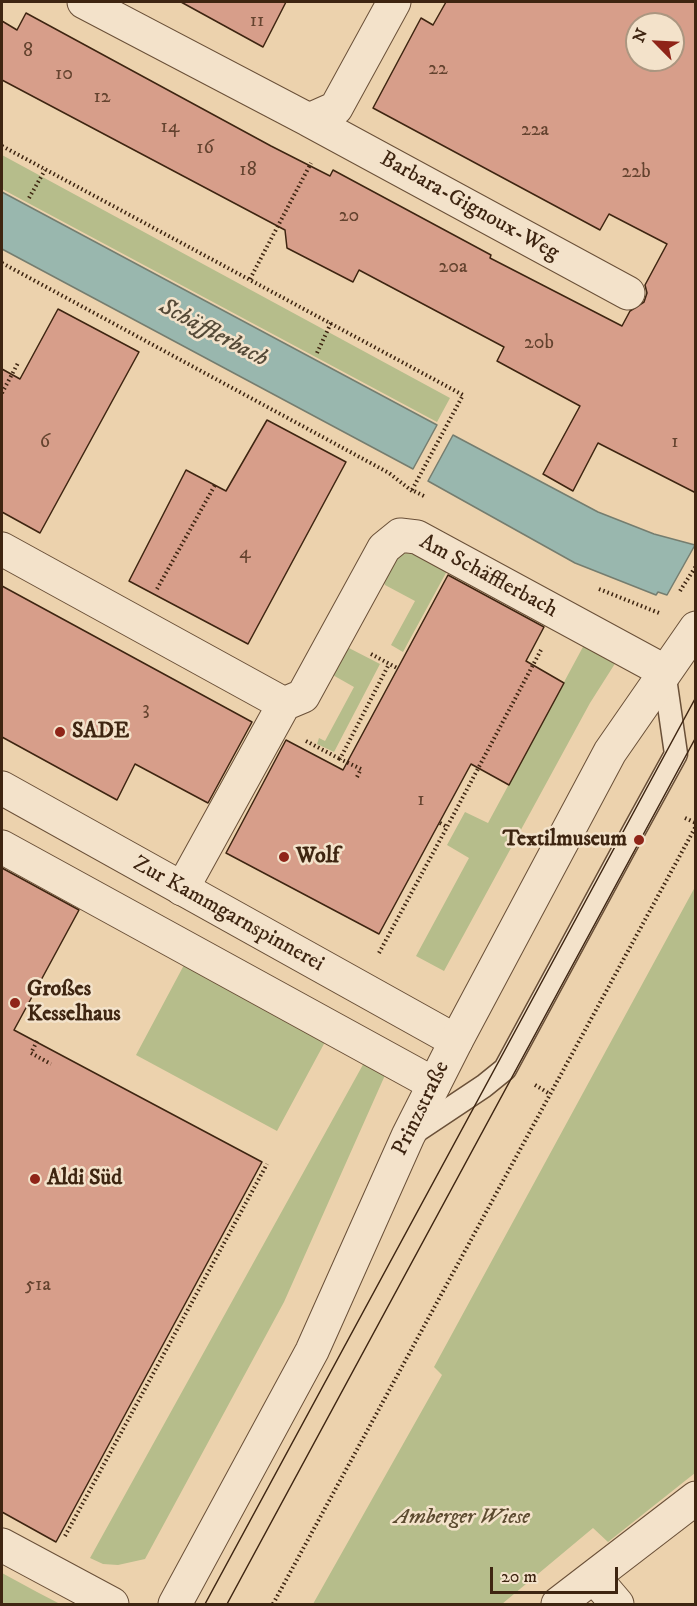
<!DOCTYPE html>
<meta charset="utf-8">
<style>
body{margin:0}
#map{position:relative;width:697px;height:1606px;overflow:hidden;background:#ecd2ad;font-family:"IM FELL DW Pica",serif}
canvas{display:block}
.frame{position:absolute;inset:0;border:3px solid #3e2511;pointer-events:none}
.north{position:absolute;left:625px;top:12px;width:60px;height:60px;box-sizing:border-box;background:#f3e2ca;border:2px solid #ab9680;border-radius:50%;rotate:294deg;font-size:16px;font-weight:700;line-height:24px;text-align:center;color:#3e2511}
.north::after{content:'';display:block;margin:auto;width:21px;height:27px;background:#8f2418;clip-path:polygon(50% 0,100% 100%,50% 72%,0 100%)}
.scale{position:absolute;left:490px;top:1567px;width:128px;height:27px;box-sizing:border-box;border:3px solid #3e2511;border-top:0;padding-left:8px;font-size:18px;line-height:21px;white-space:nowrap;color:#3e2511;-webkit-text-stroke:4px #f3e2ca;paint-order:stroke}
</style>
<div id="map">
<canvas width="697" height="1606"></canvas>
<div class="frame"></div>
<div class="north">N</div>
<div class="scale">20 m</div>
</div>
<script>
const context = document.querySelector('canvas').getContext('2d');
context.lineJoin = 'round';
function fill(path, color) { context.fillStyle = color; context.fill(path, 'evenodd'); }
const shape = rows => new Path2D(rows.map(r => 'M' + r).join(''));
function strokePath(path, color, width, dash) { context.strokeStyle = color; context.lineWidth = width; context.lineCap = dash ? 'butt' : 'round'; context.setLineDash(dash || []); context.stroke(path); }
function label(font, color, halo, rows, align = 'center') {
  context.font = font + ' "IM FELL DW Pica",serif'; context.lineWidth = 5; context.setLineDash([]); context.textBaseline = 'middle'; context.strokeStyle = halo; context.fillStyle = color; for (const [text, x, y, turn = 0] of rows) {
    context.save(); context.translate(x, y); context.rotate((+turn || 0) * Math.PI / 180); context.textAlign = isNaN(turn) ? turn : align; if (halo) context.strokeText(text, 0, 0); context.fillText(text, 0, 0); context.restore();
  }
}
const green = shape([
 [2,155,450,398,437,422,2,189],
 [406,553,417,555,447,571,403,652,391,645,415,601,385,585,379,570,397,555],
 [584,645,616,662,590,703,444,971,416,956,469,858,447,845,465,812,488,823],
 [347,647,380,664,334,752,317,744,319,738,325,741,354,687,331,674],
 [695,887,695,1473,608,1542,593,1528,502,1604,313,1604,442,1375,434,1367],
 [184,965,325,1042,277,1131,136,1055],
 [365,1061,386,1073,284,1302,145,1559,118,1565,103,1564,90,1558],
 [2,1573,37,1592,60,1604,2,1604]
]);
const water = shape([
 [2,192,437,425,413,469,2,249,2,192],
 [453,435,598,512,654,534,695,545,667,595,658,592,656,595,575,563,428,481,453,435]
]);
const building = shape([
 [181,2,286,2,263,47,181,2],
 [446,2,696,2,696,493,598,443,573,491,543,474,580,406,497,361,504,347,359,270,353,282,287,248,285,230,2,80,2,21,17,30,26,13,271,146,330,176,333,170,491,255,490,258,622,326,630,311,644,302,647,293,645,285,667,244,609,214,600,230,373,108,421,18,433,25,446,2],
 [637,24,673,24,673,60,637,60,637,24],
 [58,309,139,352,40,533,2,512,2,369,20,379,58,309],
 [267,420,346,462,248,644,129,581,186,470,226,491,267,420],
 [448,575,544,627,526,661,564,683,509,785,471,764,379,934,226,853,286,740,343,770,448,575],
 [2,586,252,722,208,803,135,764,117,800,2,737,2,586],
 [2,868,79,910,14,1030,262,1162,56,1542,2,1512,2,868]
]);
const path = shape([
 [2,146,463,395,412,490,426,497],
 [29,198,45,170],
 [2,263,389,473,412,491],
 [250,279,311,163],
 [317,353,331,323],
 [2,393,18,363],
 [157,589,215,485],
 [599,589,659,613],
 [680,591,696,566],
 [371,654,397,668],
 [306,741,340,759],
 [357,777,361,769,340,759,389,664],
 [685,818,696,823],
 [440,823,447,827,542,648],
 [379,953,447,827],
 [37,1041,31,1053,51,1064],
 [535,1085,550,1094],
 [65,1536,267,1164],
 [273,1604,696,826]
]);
const service = shape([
 [412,1134,484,1086,505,1069,631,836,676,754,664,671]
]);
const pedestrian = shape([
 [2,788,456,1041]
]);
const minor = shape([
 [84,2,309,120,336,108,394,2],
 [309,120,628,293],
 [2,549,284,704],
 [2,847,434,1084],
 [182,889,284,704,303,696,384,548,400,535,417,537,664,671],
 [2,1545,112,1604],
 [594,1577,617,1604],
 [558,1604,696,1498]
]);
const tertiary = shape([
 [175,1604,312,1351,408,1136,456,1041,610,752,696,628]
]);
const tram = shape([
 [205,1604,696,697],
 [227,1604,696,737]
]);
const markers = [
 [60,732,6,"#8f2418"],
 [639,840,6,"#8f2418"],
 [284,857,6,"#8f2418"],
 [15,1003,6,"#8f2418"],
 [35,1179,6,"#8f2418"]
];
const numberNames = [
 ["11",257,22],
 ["8",28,52],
 ["22",438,70],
 ["10",64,75],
 ["12",102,98],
 ["14",170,128],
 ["22a",535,131],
 ["16",205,149],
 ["18",248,171],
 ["22b",636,173],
 ["20",349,217],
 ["20a",453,268],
 ["20b",539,344],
 ["6",45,443],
 ["1",675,443],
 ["4",245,554],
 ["3",146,710],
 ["1",421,801],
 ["51a",38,1286]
];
const streetNames = [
 ["Barbara-Gignoux-Weg",469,207,29],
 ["Am Schäfflerbach",488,577,28],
 ["Zur Kammgarnspinnerei",228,915,29],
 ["Prinzstraße",422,1109,-64]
];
const poiNames = [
 ["SADE",72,732],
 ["Textilmuseum",627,840,"right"],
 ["Wolf",296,857],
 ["Großes",27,990],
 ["Kesselhaus",27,1015],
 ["Aldi Süd",47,1179]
];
const parkNames = [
 ["Amberger Wiese",462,1518]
];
const waterNames = [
 ["Schäfflerbach",213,334,28]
];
fill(green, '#b6bd8b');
fill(water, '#99b7ae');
strokePath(water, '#757d6f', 1.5);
fill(building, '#d79e8a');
strokePath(building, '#3e2511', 1.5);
strokePath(service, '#6a5038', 25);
strokePath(pedestrian, '#6a5038', 35);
strokePath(minor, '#6a5038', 35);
strokePath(tertiary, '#6a5038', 35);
strokePath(path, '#3e2511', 4, [1.5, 3]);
strokePath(service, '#f3e2ca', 22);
strokePath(pedestrian, '#f3e2ca', 33);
strokePath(minor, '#f3e2ca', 33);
strokePath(tertiary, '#f3e2ca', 33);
strokePath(tram, '#3e2511', 1.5);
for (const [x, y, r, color] of markers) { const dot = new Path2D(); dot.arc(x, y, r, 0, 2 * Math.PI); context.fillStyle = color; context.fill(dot); strokePath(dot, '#f3e2ca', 2); }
label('20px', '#64432f', null, numberNames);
label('22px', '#3e2511', '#f3e2ca', streetNames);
label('bold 22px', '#3e2511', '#f3e2ca', poiNames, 'left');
label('italic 22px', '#5c4b30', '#f3e2ca', parkNames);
label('italic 24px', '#554a38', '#f3e2ca', waterNames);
</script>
